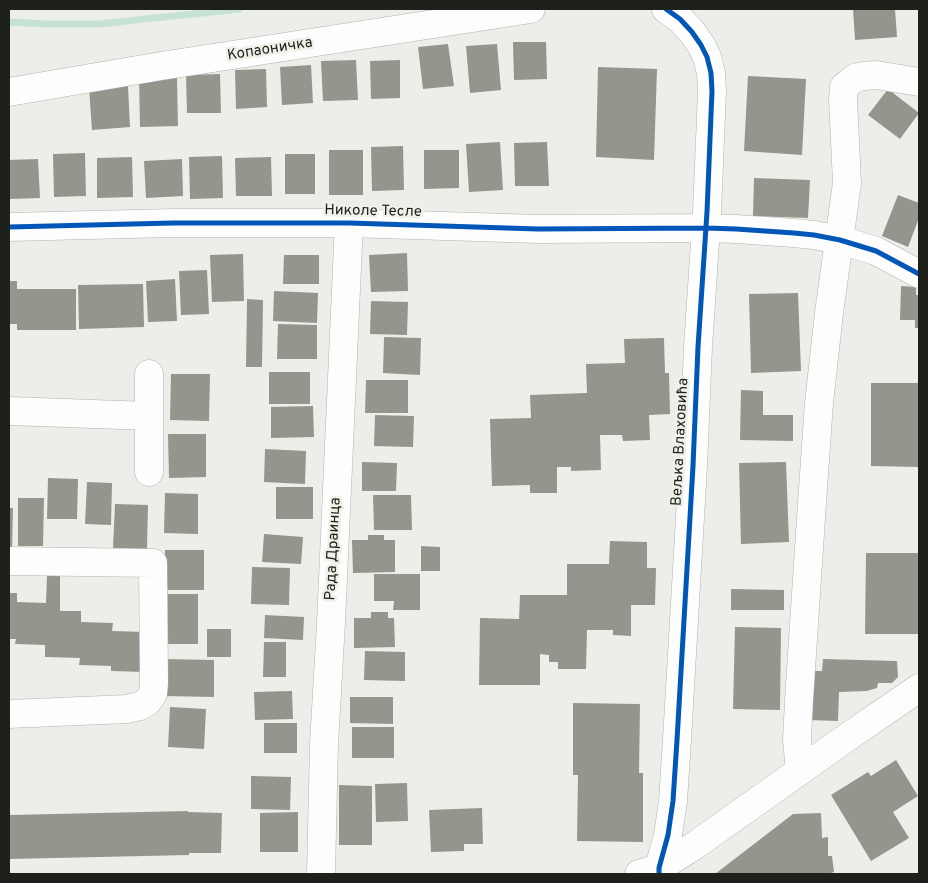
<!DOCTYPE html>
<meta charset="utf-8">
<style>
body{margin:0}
#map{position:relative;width:928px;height:883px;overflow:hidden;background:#ecefe9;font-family:Overpass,sans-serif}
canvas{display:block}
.frame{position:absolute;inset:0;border:10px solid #1e201c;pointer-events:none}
</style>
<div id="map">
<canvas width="928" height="883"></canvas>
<div class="frame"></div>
</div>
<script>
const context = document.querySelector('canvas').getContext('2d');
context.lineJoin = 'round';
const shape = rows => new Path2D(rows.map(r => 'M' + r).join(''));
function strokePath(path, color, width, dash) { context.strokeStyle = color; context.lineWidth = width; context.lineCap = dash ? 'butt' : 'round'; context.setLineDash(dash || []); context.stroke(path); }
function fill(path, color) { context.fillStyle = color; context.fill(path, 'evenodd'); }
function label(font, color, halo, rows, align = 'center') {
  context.font = font + ' Overpass,sans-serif'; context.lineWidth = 5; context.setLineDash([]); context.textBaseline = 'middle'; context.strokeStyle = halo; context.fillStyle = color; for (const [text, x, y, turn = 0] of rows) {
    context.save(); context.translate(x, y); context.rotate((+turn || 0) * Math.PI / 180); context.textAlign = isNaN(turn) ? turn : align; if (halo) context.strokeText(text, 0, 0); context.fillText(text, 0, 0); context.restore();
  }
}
const stream = shape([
 [9,22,48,24,99,24,239,9]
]);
const building = shape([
 [853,9,895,9,897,37,855,40],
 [513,42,546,42,547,79,514,80],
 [448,44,454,86,423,89,418,47],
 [497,44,501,90,470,93,466,46],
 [356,60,358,100,323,101,321,61],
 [400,60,400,98,371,99,370,61],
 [311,65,313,103,282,105,280,67],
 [598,67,657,69,654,160,596,157],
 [266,69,267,107,236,109,235,70],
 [220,74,221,113,187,113,186,75],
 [748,76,806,79,802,155,744,151],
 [139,77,177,77,178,126,140,127],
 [128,85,130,127,92,130,89,88],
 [888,89,919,113,900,139,868,115],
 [500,142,503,190,469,192,466,144],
 [547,142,549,186,515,186,514,143],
 [403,146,404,190,372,191,371,147],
 [329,150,363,150,363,195,329,195],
 [424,150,459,150,459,188,424,189],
 [85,153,86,196,54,197,53,154],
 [285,154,315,154,315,194,285,194],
 [222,156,223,198,190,199,189,157],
 [132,157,133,197,97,198,97,158],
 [271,157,272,196,236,196,235,158],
 [38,159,40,198,9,199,9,160],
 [182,159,183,196,146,198,144,161],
 [754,178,810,180,808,218,753,216],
 [898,195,919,203,919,218,908,247,882,236],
 [407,253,408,291,371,292,369,255],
 [243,254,244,301,212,302,210,255],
 [284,255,319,255,319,284,283,284],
 [207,270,209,314,181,315,179,271],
 [175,279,177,321,148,322,146,281],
 [9,281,17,281,17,289,76,289,76,330,17,330,17,324,9,324],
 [143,284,144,327,79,329,78,285],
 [901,286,916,287,916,295,919,295,919,328,915,328,915,320,900,320],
 [274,291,318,293,317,323,273,321],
 [798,293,801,371,751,373,749,294],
 [247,299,263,300,262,367,246,367],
 [371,301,408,302,407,335,370,334],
 [278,324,317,325,317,359,277,359],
 [384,337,421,338,420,375,383,373],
 [664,338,665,373,669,373,670,414,649,415,650,440,623,441,622,435,600,435,601,470,571,471,571,467,557,467,557,493,530,493,530,485,492,486,490,419,531,418,530,395,587,393,586,364,625,363,624,339],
 [269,372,310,372,310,404,269,404],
 [171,374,210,374,209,421,170,420],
 [366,380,408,380,408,413,365,413],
 [871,383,919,383,919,467,871,466],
 [741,390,763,391,763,415,793,415,793,441,740,440],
 [313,406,314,437,271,438,271,407],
 [375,415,414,416,413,447,374,446],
 [168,434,206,434,206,477,169,478],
 [265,449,306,451,305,484,264,482],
 [362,462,397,463,396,491,362,491],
 [786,462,789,542,741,544,739,463],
 [48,478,78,479,77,519,47,519],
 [87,482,112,483,111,525,85,524],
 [276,487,313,487,313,519,276,519],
 [165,493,198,494,198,534,164,533],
 [373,495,411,495,412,530,374,530],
 [18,498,44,498,43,546,18,546],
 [115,504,148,505,147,549,113,548],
 [9,508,13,508,12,552,9,552],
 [264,534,303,537,301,564,262,562],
 [368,535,384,535,384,540,395,540,395,572,353,573,352,540,368,540],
 [610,541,647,542,647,568,656,568,655,605,631,605,631,636,613,635,613,630,587,630,586,669,558,669,558,662,549,662,549,655,540,654,540,685,479,685,480,618,519,619,520,595,567,595,567,564,609,564],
 [421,546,440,547,440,571,421,571],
 [165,550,204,550,204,590,165,590],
 [866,553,919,553,918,634,865,634],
 [252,567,290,568,289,605,251,604],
 [374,574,420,574,420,610,393,610,394,601,374,601],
 [47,576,60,576,60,611,81,611,81,622,113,623,112,631,146,632,144,672,111,671,111,666,79,665,80,658,45,657,45,645,15,644,16,639,9,639,9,593,17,593,17,602,46,603],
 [731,589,784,590,784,610,731,610],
 [159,594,198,594,198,644,160,644],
 [371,612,388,612,388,618,394,618,395,647,354,648,354,618,371,618],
 [265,615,304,617,303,640,264,638],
 [735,627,781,628,780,710,733,709],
 [207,629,231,629,231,657,207,657],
 [264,642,286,642,286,677,263,677],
 [365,651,405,652,405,681,364,680],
 [163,659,214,660,214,697,162,696],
 [823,659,897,661,898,677,892,683,878,683,877,688,867,691,839,692,838,721,808,720,809,671,822,671],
 [292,691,293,719,255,720,254,692],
 [350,697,393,697,393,724,350,723],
 [573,703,640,704,639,773,643,773,643,842,577,841,578,775,573,775],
 [170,707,206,709,204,749,168,747],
 [264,723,297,723,297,753,264,753],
 [352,727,394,727,394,758,352,758],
 [896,760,918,796,893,812,909,838,871,861,831,795,868,772,871,776],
 [251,776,291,777,290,810,251,809],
 [407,783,408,821,376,822,375,784],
 [339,785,372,786,372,845,339,845],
 [482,808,483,844,464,844,464,851,431,852,429,810],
 [188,811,188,812,222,813,221,853,189,853,189,855,9,859,9,815],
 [298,812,298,852,260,852,260,813],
 [821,813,822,838,828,837,828,856,832,856,834,872,828,874,715,874,793,814]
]);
const minor = shape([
 [9,92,161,66,531,9],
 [9,227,173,223,349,223,538,229,706,228,736,229,794,233,814,235,840,240,876,251,919,274],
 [9,411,149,416],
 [149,472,149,374],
 [9,561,153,563,154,683,153,694,147,702,140,706,127,709,9,714],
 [800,771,797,739,799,700,812,503,819,403,829,313,847,183,843,99,844,87,850,82,857,77,864,76,876,75,919,82],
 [321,874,324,744,331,623,349,223],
 [639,874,659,868,694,846,849,736,919,688],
 [659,874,659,868,668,835,673,801,677,740,693,466,698,347,707,212,712,91,711,73,707,57,701,45,692,32,680,19,666,9]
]);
const cycleway = shape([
 [9,227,173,223,349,223,538,229,706,228,736,229,794,233,814,235,840,240,876,251,919,274],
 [659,874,659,868,668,835,673,801,677,740,693,466,698,347,707,212,712,91,711,73,707,57,701,45,692,32,680,19,666,9]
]);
const streetNames = [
 ["Копаоничка",270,50,-9],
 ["Николе Тесле",373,212,1],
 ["Вељка Влаховића",681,442,-87],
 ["Рада Драинца",334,549,-87]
];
strokePath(stream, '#c6e2d5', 7);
fill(building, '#94958c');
strokePath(minor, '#b1b2ae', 29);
strokePath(minor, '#fcfdfc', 28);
strokePath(cycleway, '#0057b8', 5);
label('15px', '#1e201c', '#edf1e7', streetNames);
</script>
